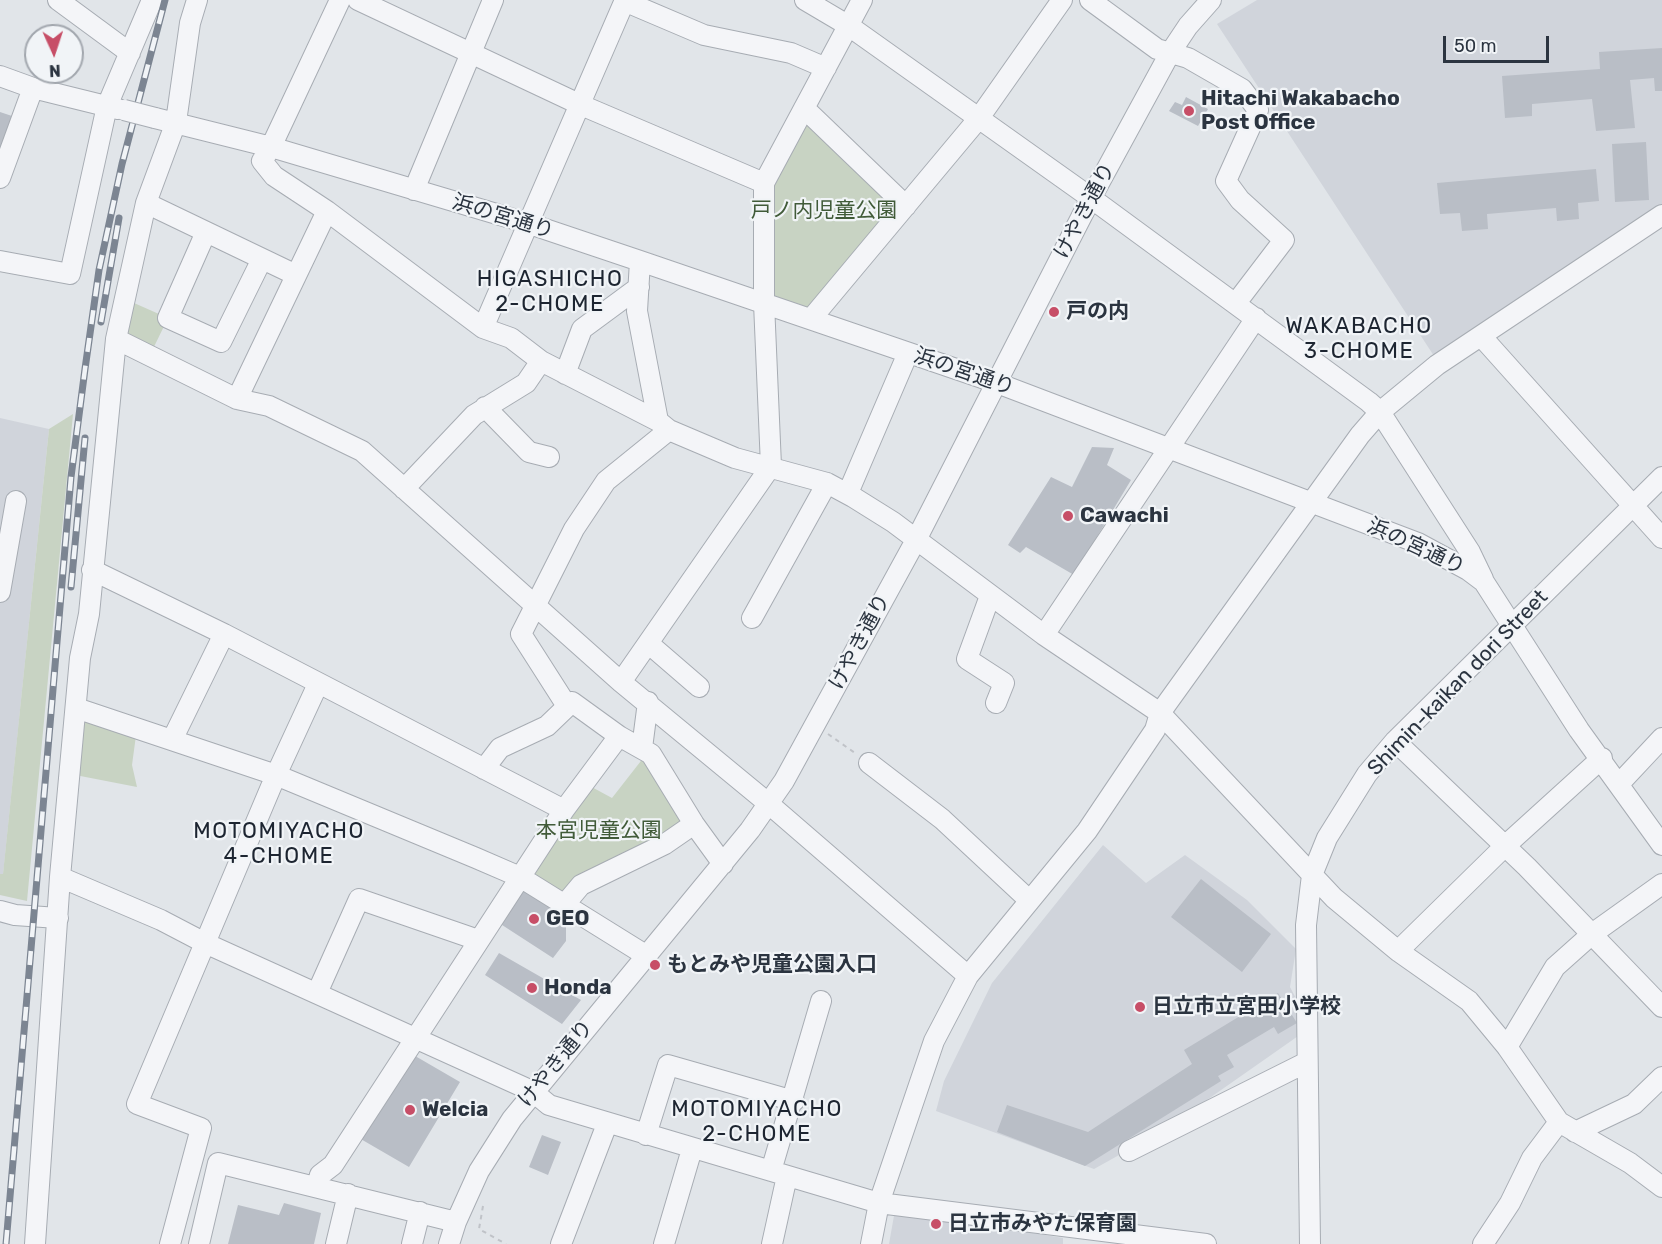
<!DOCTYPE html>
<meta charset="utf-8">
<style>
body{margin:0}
#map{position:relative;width:1662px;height:1244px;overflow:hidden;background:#e1e5e9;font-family:Rubik,sans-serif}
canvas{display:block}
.north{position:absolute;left:24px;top:24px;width:60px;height:60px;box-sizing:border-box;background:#f1f4f7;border:2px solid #a2a7ae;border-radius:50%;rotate:177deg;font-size:16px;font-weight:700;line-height:24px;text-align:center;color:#2b3440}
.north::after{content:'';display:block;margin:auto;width:21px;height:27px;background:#c74e67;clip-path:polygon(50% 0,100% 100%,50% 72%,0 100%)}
.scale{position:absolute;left:1443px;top:36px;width:106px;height:27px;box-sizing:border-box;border:3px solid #2b3440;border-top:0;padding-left:8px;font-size:18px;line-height:21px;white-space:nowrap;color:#2b3440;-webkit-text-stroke:4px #f1f4f7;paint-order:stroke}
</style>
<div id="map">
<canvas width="1662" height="1244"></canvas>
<div class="north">N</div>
<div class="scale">50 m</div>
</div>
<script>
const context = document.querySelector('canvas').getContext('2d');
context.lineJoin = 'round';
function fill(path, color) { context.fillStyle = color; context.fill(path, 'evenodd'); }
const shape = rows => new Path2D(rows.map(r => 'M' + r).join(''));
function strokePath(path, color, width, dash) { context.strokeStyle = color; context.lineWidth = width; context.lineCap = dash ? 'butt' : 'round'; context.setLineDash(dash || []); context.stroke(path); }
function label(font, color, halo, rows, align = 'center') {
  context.font = font + ' Rubik,"Noto Sans JP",sans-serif'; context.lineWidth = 4.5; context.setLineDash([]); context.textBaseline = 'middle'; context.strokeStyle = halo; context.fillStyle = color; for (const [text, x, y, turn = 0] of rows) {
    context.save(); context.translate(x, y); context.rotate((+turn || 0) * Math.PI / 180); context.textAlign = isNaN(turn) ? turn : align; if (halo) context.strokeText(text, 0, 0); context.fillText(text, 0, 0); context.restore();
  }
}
const built = shape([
 [1257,0,1662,0,1662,206,1434,356,1217,24],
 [0,418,49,429,3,875,0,874],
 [1103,845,1146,883,1185,855,1247,900,1296,949,1290,987,1311,1027,1164,1130,1094,1169,936,1111,944,1081,992,983],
 [895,1210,1063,1238,1063,1244,889,1244]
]);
const green = shape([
 [802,114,906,206,809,312,764,303,764,183],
 [125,299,168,318,150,355,116,339],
 [73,414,27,901,0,895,0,874,3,874,49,429],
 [76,708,137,728,132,765,137,787,70,774],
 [644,757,689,820,564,897,528,876,588,785,612,798]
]);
const building = shape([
 [1662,48,1662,91,1655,91,1654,78,1630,80,1635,128,1596,131,1592,99,1532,104,1532,116,1505,118,1502,76,1600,69,1599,52],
 [1186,97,1208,109,1198,126,1169,111,1175,102,1182,105],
 [0,112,21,119,0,175],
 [1646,142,1649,200,1615,202,1612,144],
 [1596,169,1599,201,1578,203,1579,219,1557,221,1556,208,1487,214,1488,229,1462,231,1460,213,1440,214,1437,183],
 [1092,447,1114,448,1107,465,1131,480,1074,575,1026,547,1020,553,1008,545,1051,477,1072,487],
 [1201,879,1271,934,1242,972,1171,917],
 [523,886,566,915,566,941,553,958,499,923],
 [499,953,581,1000,562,1024,485,975],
 [1278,993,1297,1023,1278,1034,1274,1027,1227,1055,1234,1067,1218,1076,1221,1081,1085,1166,997,1132,1007,1105,1088,1132,1192,1064,1184,1050],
 [410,1053,460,1082,409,1167,359,1138],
 [542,1135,561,1142,548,1175,529,1167],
 [284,1203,321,1213,314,1244,228,1244,238,1205,279,1215]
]);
const path = shape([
 [828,734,855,753],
 [483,1206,479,1229,506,1244]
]);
const minor = shape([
 [58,0,130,53],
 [340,0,271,147,262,161,274,176,327,211,483,328,511,338,541,361,658,421,669,430,735,458,827,483,853,497,893,522,1044,635,1160,713,1334,898,1398,951,1469,1001,1507,1047,1559,1122,1630,1163,1662,1187],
 [358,0,581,105,764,183],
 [805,0,849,26,1091,198,1369,402,1380,412,1470,552,1483,579],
 [1090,0,1157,49,1188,58,1242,89,1258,110,1226,181,1240,200,1284,240,1236,303],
 [624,1,704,35,791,53,826,68],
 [0,76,33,88,118,109],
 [804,108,906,206],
 [155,118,271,147,527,223,640,261,997,383,1418,543,1468,570,1484,582,1579,730,1662,845],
 [0,178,33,88],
 [414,190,493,0],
 [146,203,296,275],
 [206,232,168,318,221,342,262,259],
 [0,261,70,274,107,106,152,0],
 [640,261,637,311,658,421],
 [811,319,979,118,1062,0],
 [483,328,625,0],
 [1481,336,1662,538],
 [116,339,237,399,269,406,362,451,621,682,769,804,968,976],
 [565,374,582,329,639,287],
 [237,399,327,211],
 [485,407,529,452,549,457],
 [404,489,474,415,526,383,541,361],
 [848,493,908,353],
 [92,570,224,634,564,810],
 [0,592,16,501],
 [990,596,967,659,1004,683,996,703],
 [752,618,827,483],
 [1044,635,1256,318],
 [648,643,699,687],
 [621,682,771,466,764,303,764,183,862,0],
 [567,706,521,634,574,529,606,481,669,430],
 [76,708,276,775,476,858,520,877,647,956],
 [172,740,224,634],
 [1395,741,1527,867,1662,1007],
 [642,748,648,702],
 [869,763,942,819,1029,900],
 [484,769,500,748,547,726,572,702,619,736],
 [1619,784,1662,738],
 [60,877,161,920,205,943,532,1091,549,1105,879,1203,1206,1244],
 [565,904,581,885,665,844,694,824],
 [0,911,15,915,58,918],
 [1398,951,1505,846,1602,758],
 [317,993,359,899,478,940],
 [1507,1047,1555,967,1592,934,1662,884],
 [1575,1132,1634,1104,1662,1077],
 [646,1135,668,1065,794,1101],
 [1129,1151,1307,1062],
 [771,1171,821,1001],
 [317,1186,320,1175,333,1165,564,810,619,736,651,754,694,824,723,864],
 [35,1244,60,877,80,658,89,614,116,339,146,203,176,122,190,23,197,0],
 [170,1244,201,1128,137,1104,276,775,318,684],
 [199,1244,218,1163,456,1222],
 [336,1244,348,1194],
 [412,1244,420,1212],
 [449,1244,456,1222,479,1171,512,1119,750,830,784,781,916,540,1091,198,1170,53,1188,26,1211,0],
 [561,1244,607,1124],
 [664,1244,692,1149],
 [772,1244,787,1176],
 [871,1244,879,1203,934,1041,968,976,1087,831,1155,730,1160,713,1360,435,1380,412,1437,365,1662,215],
 [1310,1244,1306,925,1312,875,1327,838,1367,774,1395,741,1662,477],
 [1483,1244,1510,1203,1532,1158,1559,1122]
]);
const rail = shape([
 [101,322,119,218],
 [71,587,85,438],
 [6,1244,71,477,85,369,99,270,122,164,165,0]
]);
const minorBridge = shape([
 [124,110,155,118]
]);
const markers = [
 [1189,111,6,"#c74e67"],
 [1054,312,6,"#c74e67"],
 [1068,516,6,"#c74e67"],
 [534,919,6,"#c74e67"],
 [655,965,6,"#c74e67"],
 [532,988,6,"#c74e67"],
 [1140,1007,6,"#c74e67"],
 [410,1110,6,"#c74e67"],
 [936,1224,6,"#c74e67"]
];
const poiNames = [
 ["Hitachi Wakabacho",1201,99],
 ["Post Office",1201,123],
 ["戸の内",1066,312],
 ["Cawachi",1080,516],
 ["GEO",546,919],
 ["もとみや児童公園入口",667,965],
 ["Honda",544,988],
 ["日立市立宮田小学校",1152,1007],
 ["Welcia",422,1110],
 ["日立市みやた保育園",948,1224]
];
const parkNames = [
 ["戸ノ内児童公園",824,211],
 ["本宮児童公園",599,831]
];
const streetNames = [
 ["けやき通り",1085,211,-62],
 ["浜の宮通り",503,217,17],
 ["浜の宮通り",964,372,19],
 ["浜の宮通り",1416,547,25],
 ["けやき通り",860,642,-62],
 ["Shimin-kaikan dori Street",1458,683,-46],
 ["けやき通り",556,1064,-51]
];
const neighbourhoodNames = [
 ["HIGASHICHO",550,280],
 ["2-CHOME",550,305],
 ["WAKABACHO",1359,327],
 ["3-CHOME",1359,352],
 ["MOTOMIYACHO",279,832],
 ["4-CHOME",279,857],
 ["MOTOMIYACHO",757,1110],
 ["2-CHOME",757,1135]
];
fill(built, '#d0d4db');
fill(green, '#c8d3c3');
fill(building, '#b9bec6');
strokePath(minor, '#a7acb3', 22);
strokePath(path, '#c0c3c8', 2, [4.5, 4.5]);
strokePath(minor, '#f4f5f8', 20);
strokePath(rail, '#7c8592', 7);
strokePath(rail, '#f1f4f7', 4.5, [14]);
strokePath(minorBridge, '#a7acb3', 22, []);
strokePath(minorBridge, '#f4f5f8', 20);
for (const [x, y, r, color] of markers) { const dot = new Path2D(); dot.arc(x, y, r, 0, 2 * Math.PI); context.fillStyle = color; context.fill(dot); strokePath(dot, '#f1f4f7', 2); }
label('bold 21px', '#2b3440', '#f1f4f7', poiNames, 'left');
label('21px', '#415b39', '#f1f4f7', parkNames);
label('21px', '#2b3440', '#f1f4f7', streetNames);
context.letterSpacing = '1.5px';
label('22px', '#1d2531', '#f1f4f7', neighbourhoodNames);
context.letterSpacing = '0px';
</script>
